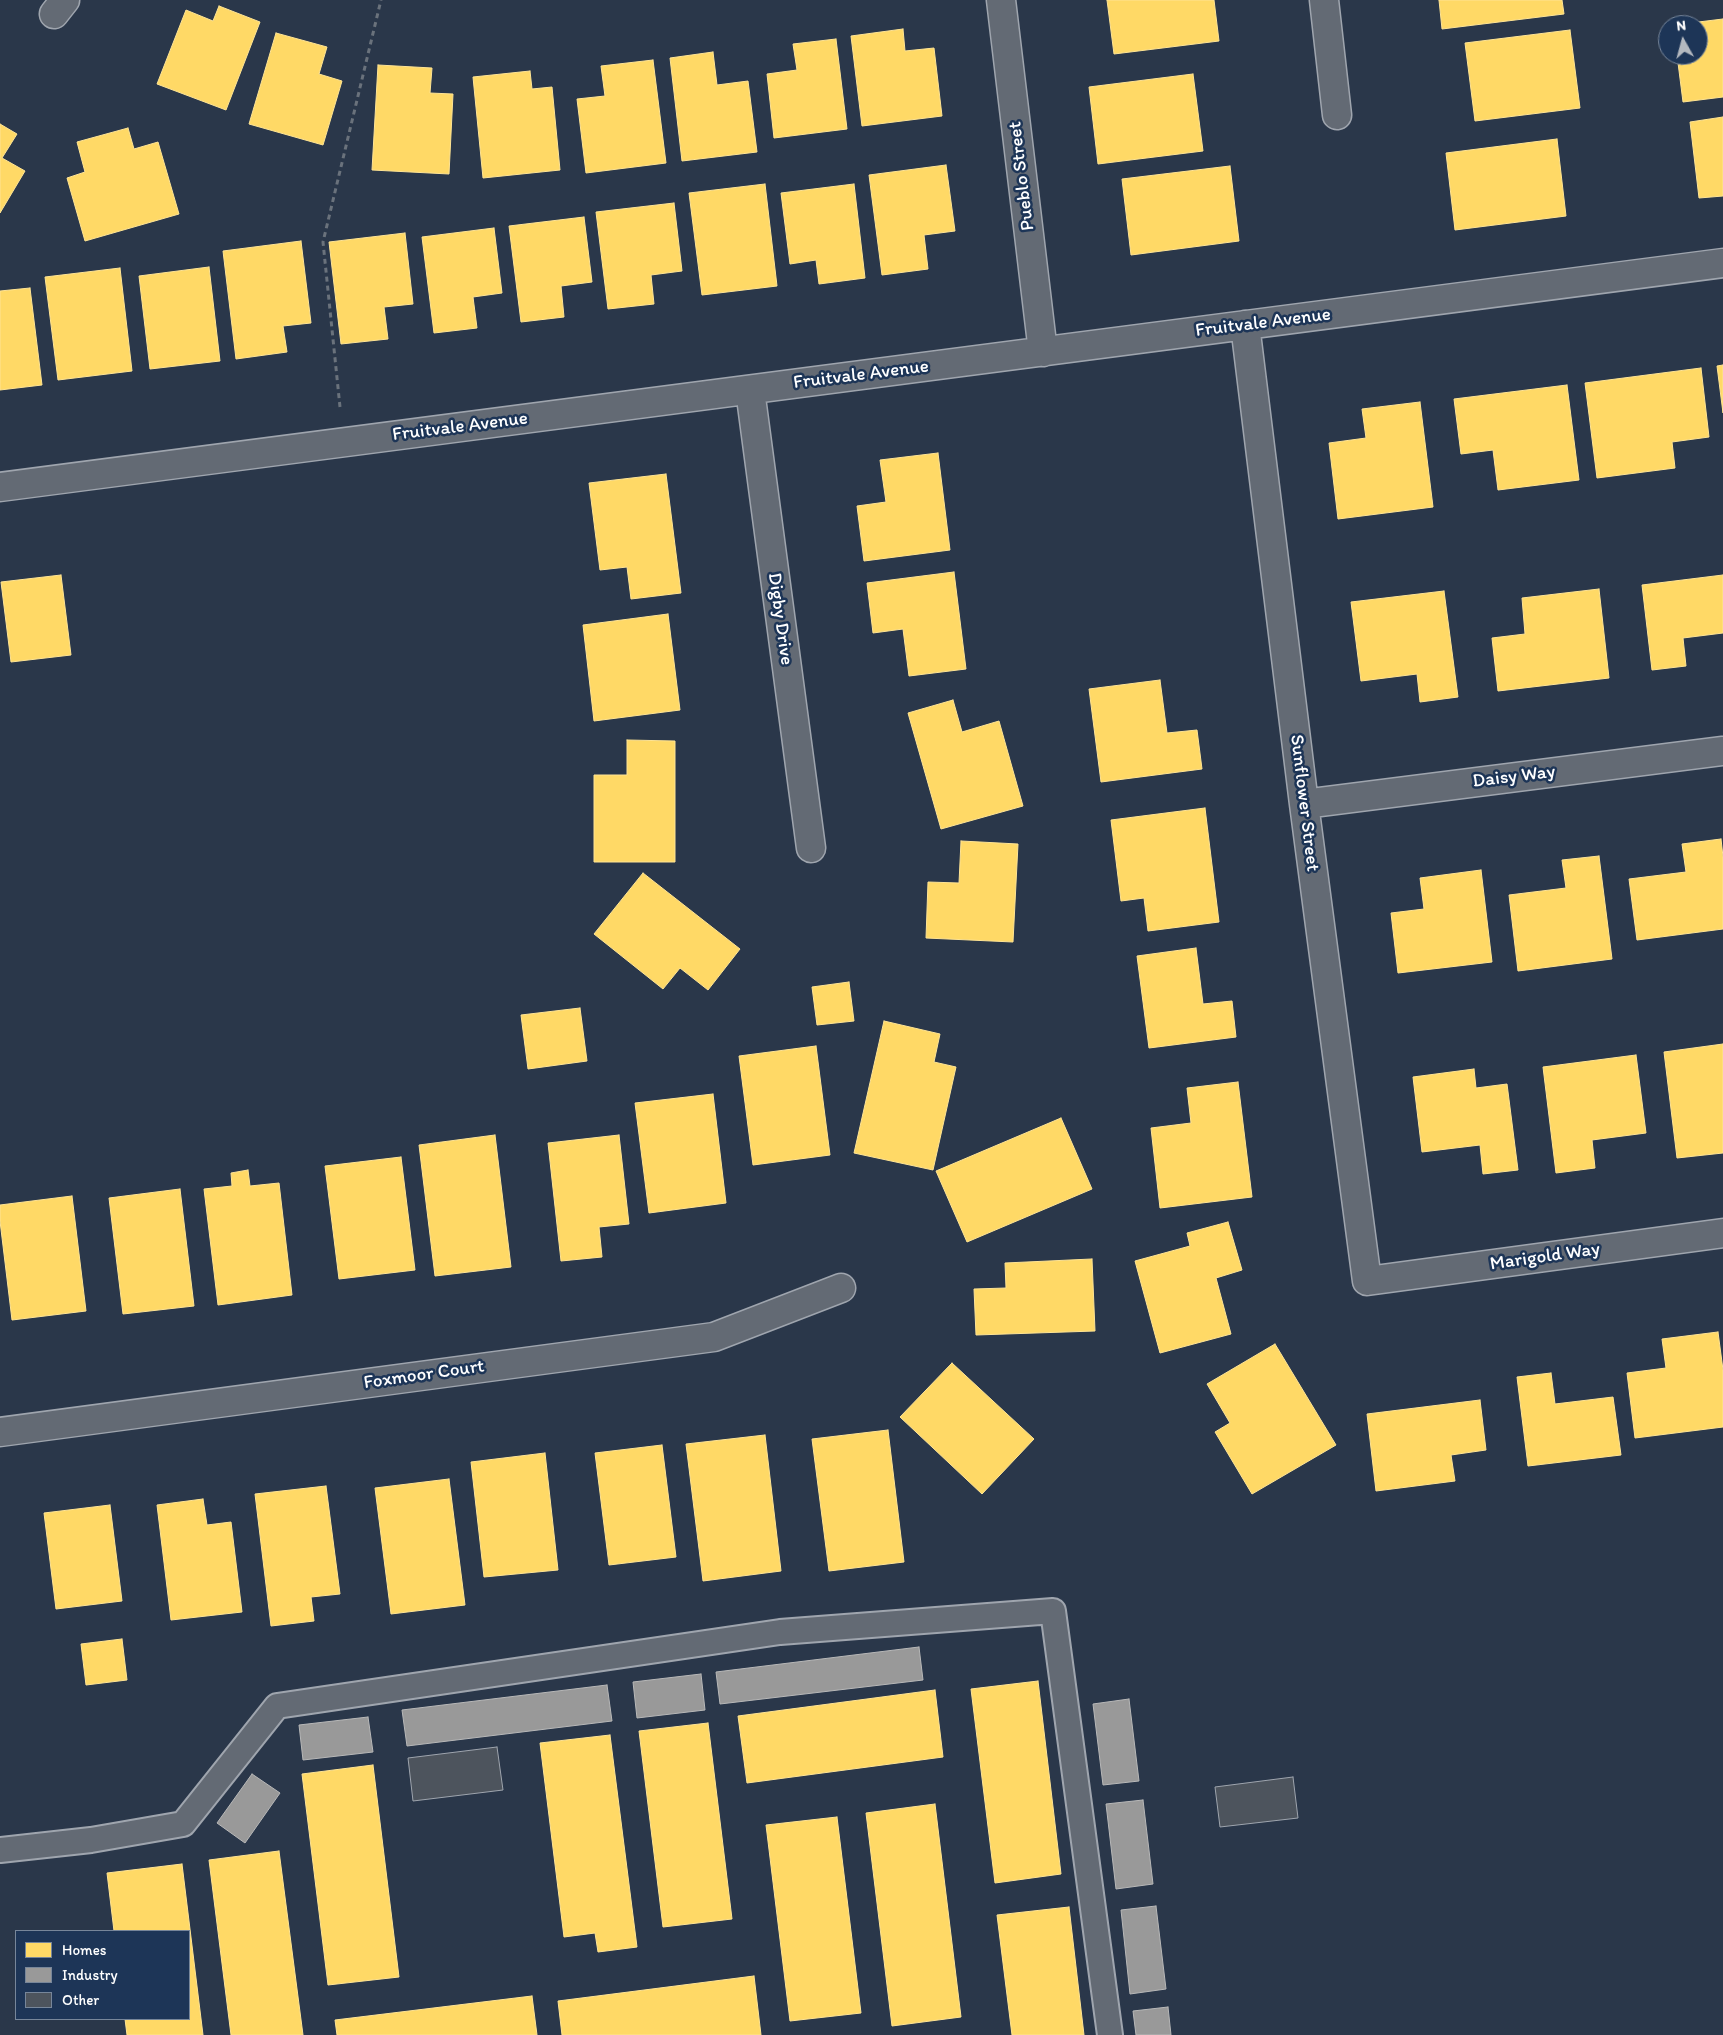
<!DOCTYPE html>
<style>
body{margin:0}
#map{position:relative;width:1723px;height:2035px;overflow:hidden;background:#2a374a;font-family:Itim,sans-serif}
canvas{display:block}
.legend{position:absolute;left:15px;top:1930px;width:175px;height:90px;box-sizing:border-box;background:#1d3557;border:1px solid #77869a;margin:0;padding:6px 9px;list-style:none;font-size:15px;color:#fff}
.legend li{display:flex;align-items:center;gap:10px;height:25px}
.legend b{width:25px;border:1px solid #77869a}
.north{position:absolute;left:1658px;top:15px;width:50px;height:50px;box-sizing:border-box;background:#1d3557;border:1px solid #77869a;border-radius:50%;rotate:353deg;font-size:14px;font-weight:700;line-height:20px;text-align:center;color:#fff}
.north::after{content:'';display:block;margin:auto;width:18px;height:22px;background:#b4b9c0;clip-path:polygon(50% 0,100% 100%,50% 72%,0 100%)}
</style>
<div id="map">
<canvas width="1723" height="2035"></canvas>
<ul class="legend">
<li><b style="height:14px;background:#ffd966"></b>Homes</li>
<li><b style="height:14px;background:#999"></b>Industry</li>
<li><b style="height:14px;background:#4d545d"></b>Other</li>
</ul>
<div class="north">N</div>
</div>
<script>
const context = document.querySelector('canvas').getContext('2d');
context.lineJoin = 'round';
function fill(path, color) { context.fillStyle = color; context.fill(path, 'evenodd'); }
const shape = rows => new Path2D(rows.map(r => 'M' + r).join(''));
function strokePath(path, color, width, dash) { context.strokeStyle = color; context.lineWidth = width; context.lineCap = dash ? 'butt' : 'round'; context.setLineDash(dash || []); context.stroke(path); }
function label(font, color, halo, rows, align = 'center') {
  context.font = font + ' Itim,sans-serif'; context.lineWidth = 5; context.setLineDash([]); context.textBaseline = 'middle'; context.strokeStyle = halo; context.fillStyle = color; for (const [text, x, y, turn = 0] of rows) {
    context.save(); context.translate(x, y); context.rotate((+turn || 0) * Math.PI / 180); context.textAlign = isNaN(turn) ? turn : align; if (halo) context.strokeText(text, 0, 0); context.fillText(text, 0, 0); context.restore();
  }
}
const homes = shape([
 [1107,0,1214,0,1219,41,1114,54,1107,0],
 [1439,0,1562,0,1564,14,1442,29,1439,0],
 [219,6,260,22,226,110,157,84,186,10,213,21,219,6],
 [1723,19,1723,97,1683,102,1677,55,1698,55,1698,25,1674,25,1723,19],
 [903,29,905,51,934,48,942,116,862,126,851,36,903,29],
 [1570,30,1580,108,1475,121,1465,43,1570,30],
 [276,33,327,47,319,74,342,81,323,145,249,124,276,33],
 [836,39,847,129,774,138,767,74,797,70,793,44,836,39],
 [713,52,717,85,748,81,757,152,682,161,670,58,713,52],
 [653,60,666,163,586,173,577,99,605,96,601,66,653,60],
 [378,65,432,68,430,93,453,94,449,174,372,170,378,65],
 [530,71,532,89,552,87,560,170,483,178,473,77,530,71],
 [1193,74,1203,151,1098,164,1089,87,1193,74],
 [1723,117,1723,196,1699,198,1690,122,1723,117],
 [0,124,17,134,2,158,25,171,0,213,0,124],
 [128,128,134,149,158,142,179,214,85,241,67,178,85,172,77,142,128,128],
 [1557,139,1566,216,1455,230,1446,153,1557,139],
 [946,165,955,231,924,235,928,269,882,275,869,175,946,165],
 [1230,166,1239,241,1131,255,1122,179,1230,166],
 [765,184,777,286,702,295,689,193,765,184],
 [854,184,865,278,819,284,816,260,790,264,781,193,854,184],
 [674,203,682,271,651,275,654,304,608,309,596,212,674,203],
 [584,217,592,282,561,286,564,317,521,322,509,226,584,217],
 [494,228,502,293,473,297,477,328,434,333,422,237,494,228],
 [405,233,413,304,384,307,388,339,341,344,329,242,405,233],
 [301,241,311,323,283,326,287,352,236,359,223,251,301,241],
 [209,267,220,361,150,369,139,276,209,267],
 [120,268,132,371,58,380,45,277,120,268],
 [30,288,42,385,0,390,0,291,30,288],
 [1723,365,1723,413,1717,366,1723,365],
 [1701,368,1709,437,1672,442,1675,468,1597,478,1585,383,1701,368],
 [1567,385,1579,480,1498,490,1493,450,1461,454,1454,399,1567,385],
 [1420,402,1433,507,1338,519,1329,443,1366,438,1362,409,1420,402],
 [938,453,950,550,864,561,857,506,886,502,880,460,938,453],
 [666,474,681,593,631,599,627,567,600,570,589,483,666,474],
 [954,572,966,669,909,676,903,629,873,633,867,583,954,572],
 [61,575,71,655,11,662,1,582,61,575],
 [1723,575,1723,633,1683,638,1686,666,1652,670,1642,585,1723,575],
 [1599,589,1609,678,1498,691,1492,638,1525,634,1522,598,1599,589],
 [1444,591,1458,697,1420,702,1417,674,1361,681,1351,602,1444,591],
 [668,614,680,710,594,721,583,625,668,614],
 [1160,680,1167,733,1197,730,1202,769,1101,782,1089,689,1160,680],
 [953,700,962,732,999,721,1023,806,941,829,908,713,953,700],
 [627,740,675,741,675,862,594,862,594,775,627,775,627,740],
 [1205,808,1219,922,1148,931,1144,898,1121,901,1111,820,1205,808],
 [1721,839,1723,857,1723,929,1637,940,1629,879,1686,872,1682,844,1721,839],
 [961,841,1018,844,1013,942,926,938,928,882,959,883,961,841],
 [1599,856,1612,959,1518,971,1509,895,1566,888,1562,860,1599,856],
 [1481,870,1492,962,1398,973,1391,913,1424,909,1420,878,1481,870],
 [643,873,740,949,708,990,680,968,663,989,594,934,643,873],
 [1196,948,1203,1004,1232,1001,1236,1037,1149,1048,1137,956,1196,948],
 [849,982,854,1021,817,1025,812,987,849,982],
 [580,1008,587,1061,528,1069,521,1015,580,1008],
 [884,1021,940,1034,934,1062,956,1067,933,1170,854,1153,884,1021],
 [1723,1044,1723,1153,1677,1158,1664,1052,1723,1044],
 [816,1046,830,1155,753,1165,739,1056,816,1046],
 [1636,1055,1646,1133,1592,1140,1595,1168,1556,1173,1543,1067,1636,1055],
 [1474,1069,1476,1088,1507,1084,1518,1170,1483,1174,1480,1145,1422,1152,1413,1077,1474,1069],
 [1238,1082,1252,1197,1160,1208,1151,1128,1191,1123,1187,1088,1238,1082],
 [713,1094,726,1203,649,1213,635,1103,713,1094],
 [1061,1118,1092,1189,967,1242,936,1171,1061,1118],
 [495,1135,511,1267,435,1276,419,1145,495,1135],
 [619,1135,629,1224,599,1227,602,1257,561,1261,548,1143,619,1135],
 [401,1157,415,1270,339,1279,325,1166,401,1157],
 [248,1170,250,1186,279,1183,292,1295,218,1305,204,1189,232,1186,231,1173,248,1170],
 [180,1189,194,1306,123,1314,109,1198,180,1189],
 [72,1196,86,1311,12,1320,0,1221,0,1205,72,1196],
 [1228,1222,1242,1270,1216,1278,1231,1334,1160,1353,1135,1261,1190,1246,1187,1233,1228,1222],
 [1092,1259,1095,1331,976,1335,974,1289,1006,1288,1005,1263,1092,1259],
 [1718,1332,1723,1370,1723,1427,1635,1438,1627,1373,1666,1368,1662,1339,1718,1332],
 [1275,1344,1336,1445,1252,1494,1215,1432,1230,1423,1207,1384,1275,1344],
 [952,1363,1034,1439,982,1494,900,1417,952,1363],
 [1551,1373,1555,1404,1613,1397,1621,1455,1528,1466,1517,1377,1551,1373],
 [1480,1400,1486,1450,1451,1455,1455,1481,1376,1491,1367,1414,1480,1400],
 [888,1430,904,1562,829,1571,812,1439,888,1430],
 [765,1435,781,1571,703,1581,686,1444,765,1435],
 [662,1445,676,1557,609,1565,595,1453,662,1445],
 [545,1453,558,1570,484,1577,471,1462,545,1453],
 [449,1479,465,1605,391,1614,375,1488,449,1479],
 [326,1486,340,1594,311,1597,314,1621,271,1626,255,1494,326,1486],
 [203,1499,207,1525,231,1522,242,1612,171,1620,157,1505,203,1499],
 [110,1505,122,1601,56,1609,44,1513,110,1505],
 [122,1639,127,1680,86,1685,81,1644,122,1639],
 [1038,1681,1061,1874,995,1883,971,1689,1038,1681],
 [935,1690,943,1757,747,1783,738,1716,935,1690],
 [708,1723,732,1919,663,1927,639,1731,708,1723],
 [610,1735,637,1947,598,1952,595,1933,564,1937,540,1743,610,1735],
 [373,1765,399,1977,328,1985,302,1774,373,1765],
 [935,1804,961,2017,892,2026,866,1813,935,1804],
 [837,1817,861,2013,790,2021,766,1825,837,1817],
 [279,1851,303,2035,231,2035,209,1860,279,1851],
 [182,1864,203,2035,127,2035,125,2019,189,2019,189,1931,114,1931,107,1873,182,1864],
 [1069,1907,1084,2035,1012,2035,997,1915,1069,1907],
 [754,1976,761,2035,562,2035,558,2001,754,1976],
 [532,1996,537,2035,337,2035,335,2020,532,1996]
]);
const industry = shape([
 [919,1647,923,1680,720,1704,716,1672,919,1647],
 [701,1674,705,1710,637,1718,633,1682,701,1674],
 [607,1685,612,1721,407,1746,402,1710,607,1685],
 [1129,1699,1139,1781,1103,1785,1093,1704,1129,1699],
 [368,1717,373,1752,303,1760,299,1725,368,1717],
 [252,1774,280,1793,245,1843,217,1823,252,1774],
 [1143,1800,1153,1884,1116,1889,1106,1804,1143,1800],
 [1156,1906,1166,1989,1130,1994,1121,1910,1156,1906],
 [1168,2007,1171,2035,1136,2035,1133,2011,1168,2007]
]);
const building = shape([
 [497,1747,503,1790,413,1801,408,1758,497,1747],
 [1293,1777,1298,1818,1220,1827,1215,1787,1293,1777]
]);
const path = shape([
 [340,407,323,242,381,0]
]);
const service = shape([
 [0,1850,91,1840,183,1824,277,1706,780,1632,1053,1611,1110,2035]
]);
const minor = shape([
 [1001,0,1043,352],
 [1324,0,1337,115],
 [54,14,65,0],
 [1245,325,1304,804,1367,1281,1723,1233],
 [750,390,811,848],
 [0,487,1723,263],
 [1304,804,1723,751],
 [0,1432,714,1337,841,1288]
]);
const streetNames = [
 ["Pueblo Street",1022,176,-97],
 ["Fruitvale Avenue",1263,323,-7],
 ["Fruitvale Avenue",861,375,-7],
 ["Fruitvale Avenue",460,427,-7],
 ["Digby Drive",780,619,82],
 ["Daisy Way",1514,777,-7],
 ["Sunflower Street",1304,803,83],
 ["Marigold Way",1545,1257,-8],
 ["Foxmoor Court",424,1375,-8]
];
fill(homes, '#ffd966');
strokePath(homes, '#ffe494', 1);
fill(industry, '#999');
strokePath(industry, '#b8b8b8', 1);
fill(building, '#4d545d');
strokePath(building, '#9fa5ae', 1);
strokePath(service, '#9fa5ae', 28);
strokePath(minor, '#9fa5ae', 31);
strokePath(path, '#6a727c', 3, [5, 4]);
strokePath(service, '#636a74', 24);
strokePath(minor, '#636a74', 28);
label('19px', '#fff', '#1d3557', streetNames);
</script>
